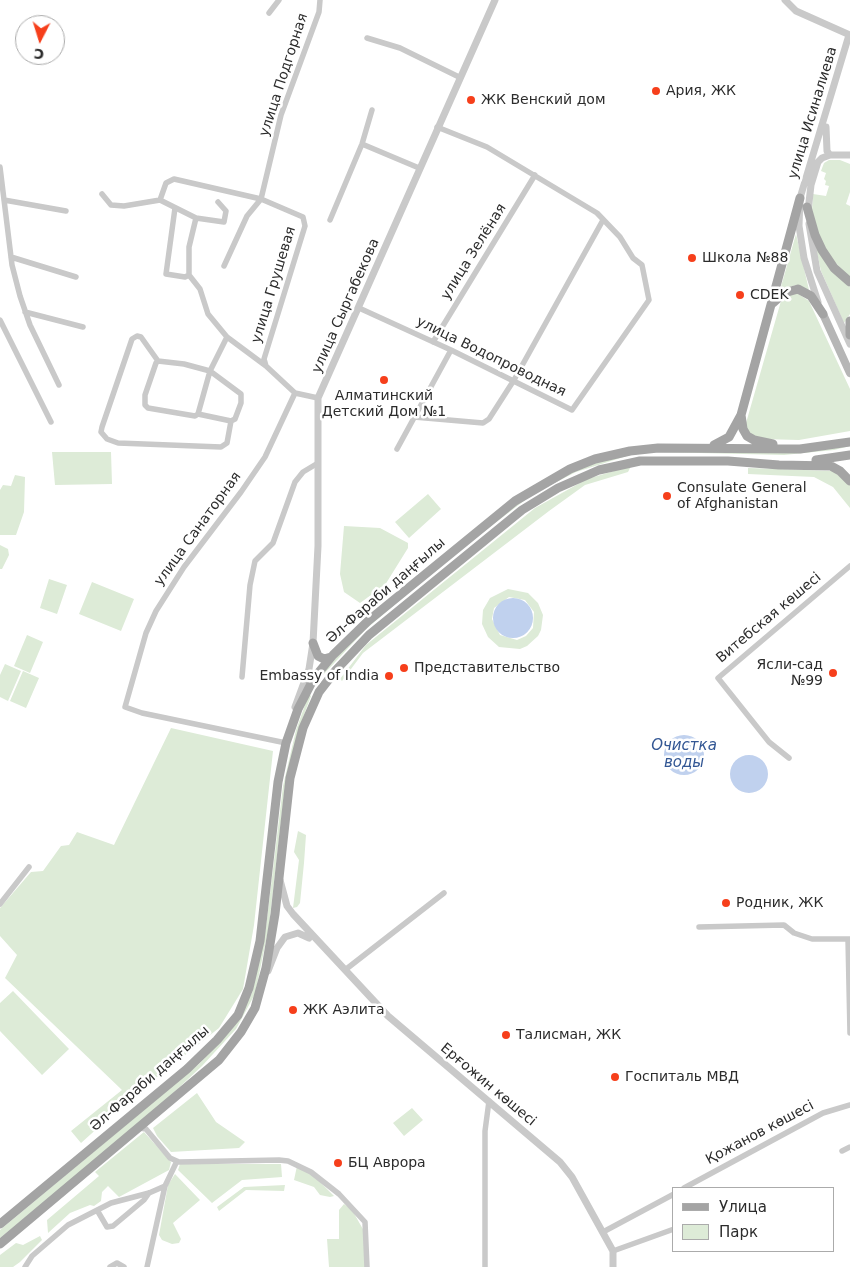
<!DOCTYPE html>
<meta charset="utf-8">
<style>
body{margin:0}
#map{position:relative;width:850px;height:1267px;overflow:hidden;background:#fff;font-family:"DejaVu Sans",sans-serif}
canvas{display:block}
.legend{position:absolute;left:672px;top:1187px;width:162px;height:65px;box-sizing:border-box;background:#fff;border:1px solid #ababab;margin:0;padding:6px 9px;list-style:none;font-size:15px;color:#2c2c2c}
.legend li{display:flex;align-items:center;gap:10px;height:25px}
.legend b{width:25px;border:1px solid #ababab}
.north{position:absolute;left:15px;top:15px;width:50px;height:50px;box-sizing:border-box;background:#fff;border:1px solid #ababab;border-radius:50%;rotate:185deg;font-size:14px;font-weight:700;line-height:20px;text-align:center;color:#2c2c2c}
.north::after{content:'';display:block;margin:auto;width:18px;height:22px;background:#f63f1b;clip-path:polygon(50% 0,100% 100%,50% 72%,0 100%)}
</style>
<div id="map">
<canvas width="850" height="1267"></canvas>
<ul class="legend">
<li><b style="height:6px;background:#a4a4a4"></b>Улица</li>
<li><b style="height:14px;background:#ddebd7"></b>Парк</li>
</ul>
<div class="north">С</div>
</div>
<script>
const context = document.querySelector('canvas').getContext('2d');
context.lineJoin = 'round';
function fill(path, color) { context.fillStyle = color; context.fill(path, 'evenodd'); }
const shape = rows => new Path2D(rows.map(r => 'M' + r).join(''));
function strokePath(path, color, width, dash) { context.strokeStyle = color; context.lineWidth = width; context.lineCap = dash ? 'butt' : 'round'; context.setLineDash(dash || []); context.stroke(path); }
function label(font, color, halo, rows, align = 'center') {
  context.font = font + ' "DejaVu Sans",sans-serif'; context.lineWidth = 5; context.setLineDash([]); context.textBaseline = 'middle'; context.strokeStyle = halo; context.fillStyle = color; for (const [text, x, y, turn = 0] of rows) {
    context.save(); context.translate(x, y); context.rotate((+turn || 0) * Math.PI / 180); context.textAlign = isNaN(turn) ? turn : align; if (halo) context.strokeText(text, 0, 0); context.fillText(text, 0, 0); context.restore();
  }
}
const green = shape([
 [829,160,840,160,850,164,850,192,846,204,850,206,850,278,830,257,818,234,812,210,813,194,826,196,829,186,825,185,826,181,824,179,826,173,821,171,824,163],
 [796,234,809,290,796,285,780,290],
 [815,244,845,283,850,287,850,314,844,323,821,271],
 [797,293,809,301,850,389,850,431,799,440,762,439,755,437,747,430,746,423,781,301,787,296],
 [850,446,834,450,784,455,657,452,630,455,576,472,533,494,457,552,366,629,323,675,322,674,364,627,531,492,575,469,629,452],
 [52,452,111,452,112,484,55,485],
 [631,466,628,472,585,485,549,511,363,653,342,681,340,679,366,645,535,508,587,479],
 [748,468,833,471,850,485,850,508,833,487,814,477,748,474],
 [15,475,25,477,24,512,16,535,0,535,0,490,3,485,11,486],
 [428,494,441,509,409,538,395,522],
 [344,526,380,528,408,543,408,548,385,585,360,603,344,592,340,574],
 [0,545,8,549,9,555,2,569,0,569],
 [49,579,67,585,57,614,40,608],
 [92,582,134,599,121,631,79,614],
 [508,589,528,593,538,603,543,615,541,630,538,636,527,646,520,649,499,647,488,637,482,624,483,610,490,598],
 [509,597,525,600,534,612,533,628,526,636,517,640,500,635,492,619,494,608],
 [27,635,43,642,30,673,14,666],
 [5,664,21,671,8,701,0,697,0,675],
 [23,671,39,678,26,708,10,701],
 [309,694,311,696,298,731,285,786,269,926,255,994,236,1029,202,1066,152,1113,0,1238,0,1230,199,1064,233,1027,252,993,266,927,283,786,296,730],
 [171,728,273,751,254,925,243,989,219,1028,131,1098,81,1143,71,1131,122,1090,5,978,17,955,0,936,0,908,31,872,43,871,61,846,69,845,77,832,114,845],
 [298,831,306,835,304,863,300,903,297,907,293,908,299,860,294,852],
 [13,991,69,1049,42,1075,0,1031,0,1003],
 [197,1093,216,1122,245,1142,239,1148,171,1152,157,1136,153,1128],
 [412,1108,423,1120,404,1136,393,1123],
 [144,1132,171,1162,169,1170,119,1197,108,1186,102,1192,101,1201,94,1206,90,1205,70,1213,48,1233,47,1220,99,1176,95,1172],
 [180,1164,281,1164,282,1177,242,1180,212,1203,178,1170],
 [297,1166,315,1177,334,1196,330,1197,320,1195,314,1187,294,1180],
 [175,1174,200,1200,173,1223,181,1239,179,1243,172,1244,162,1240,159,1235,168,1185],
 [285,1185,284,1191,246,1190,219,1211,217,1207,244,1187],
 [344,1204,352,1210,364,1231,365,1267,329,1267,327,1239,339,1239,339,1210],
 [40,1236,42,1240,20,1262,13,1267,0,1267,0,1255,16,1243,23,1245]
]);
const water = shape([
 '493 618a20 20 0 1 1 40 0a20 20 0 1 1-40 0Z',
 '664 755a20 20 0 1 1 40 0a20 20 0 1 1-40 0Z',
 '730 774a19 19 0 1 1 38 0a19 19 0 1 1-38 0Z'
]);
const minor = shape([
 [269,13,279,0],
 [367,38,400,48,459,77],
 [362,144,419,168],
 [0,167,12,265,20,296,30,325,59,385],
 [102,194,111,205,124,206,160,200,166,183,174,179,261,199,303,217,305,226,264,359,266,366,295,393],
 [4,200,66,211],
 [160,200,196,218],
 [218,202,226,211,224,222,196,218,189,247,189,275,200,289,208,314,227,337,266,366],
 [175,208,166,274,185,277,189,275],
 [330,220,362,144,372,110],
 [11,257,76,277],
 [224,266,247,216,261,199,281,115,319,12,320,0],
 [359,308,451,350,572,410,649,300,642,265,633,258,620,237,597,213,487,147,437,127],
 [25,312,83,327],
 [0,320,51,422],
 [433,342,535,175],
 [158,361,141,337,137,336,132,339,102,427,101,432,107,439,118,443,221,447,227,443,231,421],
 [158,361,184,364,210,371,198,414,195,416,148,408,145,405,145,395,156,363,158,361],
 [198,414,231,421,235,419,241,403,241,394,210,371,227,337],
 [414,417,483,423,489,419,514,380,603,220],
 [397,449,451,350],
 [242,677,250,585,255,561,273,543,295,482,303,472,318,463],
 [286,743,142,713,125,707,146,633,156,611,184,567,241,492,265,457,295,393,318,398],
 [789,758,769,742,718,678,850,566],
 [0,904,29,867],
 [699,927,784,925,794,933,812,939,850,939],
 [848,939,850,1033],
 [345,970,444,893],
 [139,1128,146,1129,170,1158,179,1162,279,1160,288,1161,311,1172,339,1194,365,1222,367,1267],
 [842,1151,850,1147],
 [684,1188,823,1113,850,1105],
 [97,1210,107,1227,113,1226,144,1200,149,1193],
 [603,1232,674,1194],
 [613,1251,674,1229],
 [25,1267,32,1256,68,1225,111,1203,149,1193,165,1186,177,1161],
 [110,1267,117,1263,124,1267],
 [147,1267,165,1186],
 [485,1267,485,1131,489,1101]
]);
const tertiary = shape([
 [785,0,796,11,850,35],
 [826,127,827,151,830,155],
 [808,211,811,185,818,162,822,158,830,155,850,155],
 [809,224,817,271,850,344],
 [818,302,804,258,799,226,800,198,849,35],
 [295,707,309,669,313,643,318,546,318,398,495,0],
 [280,880,287,906,293,914,388,1016,560,1162,572,1177,613,1251,613,1267],
 [268,971,277,948,285,937,298,933,309,938]
]);
const secondary = shape([
 [823,314,850,373]
]);
const primary = shape([
 [807,207,815,235,822,250,834,268,850,282],
 [773,303,784,293,798,289,811,296,823,314],
 [850,321,850,335],
 [741,415,743,429,747,436,754,440,773,444],
 [714,445,729,437,741,415,800,198],
 [816,460,850,455],
 [313,643,318,656,324,659,331,657],
 [0,1224,187,1069,217,1040,238,1015,249,988,260,941,278,782,286,743,298,709,314,678,333,655,368,621,515,501,570,469,595,459,630,451,658,448,800,449,850,442],
 [0,1244,219,1060,241,1032,255,1008,266,968,275,914,290,778,303,728,319,692,336,670,369,635,522,510,558,488,599,470,640,461,728,461,779,465,831,466,840,471,850,481]
]);
const markers = [
 [656,91,5,"#f63f1b"],
 [471,100,5,"#f63f1b"],
 [692,258,5,"#f63f1b"],
 [740,295,5,"#f63f1b"],
 [384,380,5,"#f63f1b"],
 [667,496,5,"#f63f1b"],
 [404,668,5,"#f63f1b"],
 [833,673,5,"#f63f1b"],
 [389,676,5,"#f63f1b"],
 [726,903,5,"#f63f1b"],
 [293,1010,5,"#f63f1b"],
 [506,1035,5,"#f63f1b"],
 [615,1077,5,"#f63f1b"],
 [338,1163,5,"#f63f1b"]
];
const streetNames = [
 ["улица Подгорная",284,75,-72],
 ["улица Исиналиева",813,113,-73],
 ["улица Зелёная",474,252,-58],
 ["улица Грушевая",274,285,-73],
 ["улица Сыргабекова",346,306,-66],
 ["улица Водопроводная",491,357,26],
 ["улица Санаторная",198,529,-54],
 ["Әл-Фараби даңғылы",386,591,-41],
 ["Витебская көшесі",769,618,-40],
 ["Әл-Фараби даңғылы",150,1079,-41],
 ["Ерғожин көшесі",488,1085,40],
 ["Қожанов көшесі",760,1133,-28]
];
const poiNames = [
 ["Ария, ЖК",666,91],
 ["ЖК Венский дом",481,100],
 ["Школа №88",702,258],
 ["CDEK",750,295],
 ["Алматинский",384,396,"center"],
 ["Детский Дом №1",384,412,"center"],
 ["Consulate General",677,488],
 ["of Afghanistan",677,504],
 ["Ясли-сад",823,665,"right"],
 ["№99",823,681,"right"],
 ["Представительство",414,668],
 ["Embassy of India",379,676,"right"],
 ["Родник, ЖК",736,903],
 ["ЖК Аэлита",303,1010],
 ["Талисман, ЖК",516,1035],
 ["Госпиталь МВД",625,1077],
 ["БЦ Аврора",348,1163]
];
const waterNames = [
 ["Очистка",684,746],
 ["воды",684,763]
];
fill(green, '#ddebd7');
fill(water, '#c0d1ee');
strokePath(minor, '#c9c9c9', 5.5);
strokePath(tertiary, '#c9c9c9', 7);
strokePath(secondary, '#b6b6b6', 8);
strokePath(primary, '#a4a4a4', 9);
for (const [x, y, r, color] of markers) { const dot = new Path2D(); dot.arc(x, y, r, 0, 2 * Math.PI); context.fillStyle = color; context.fill(dot); strokePath(dot, '#fff', 2); }
label('14px', '#2c2c2c', '#fff', streetNames);
label('14px', '#2c2c2c', '#fff', poiNames, 'left');
label('italic 15px', '#335794', '#fff', waterNames);
</script>
